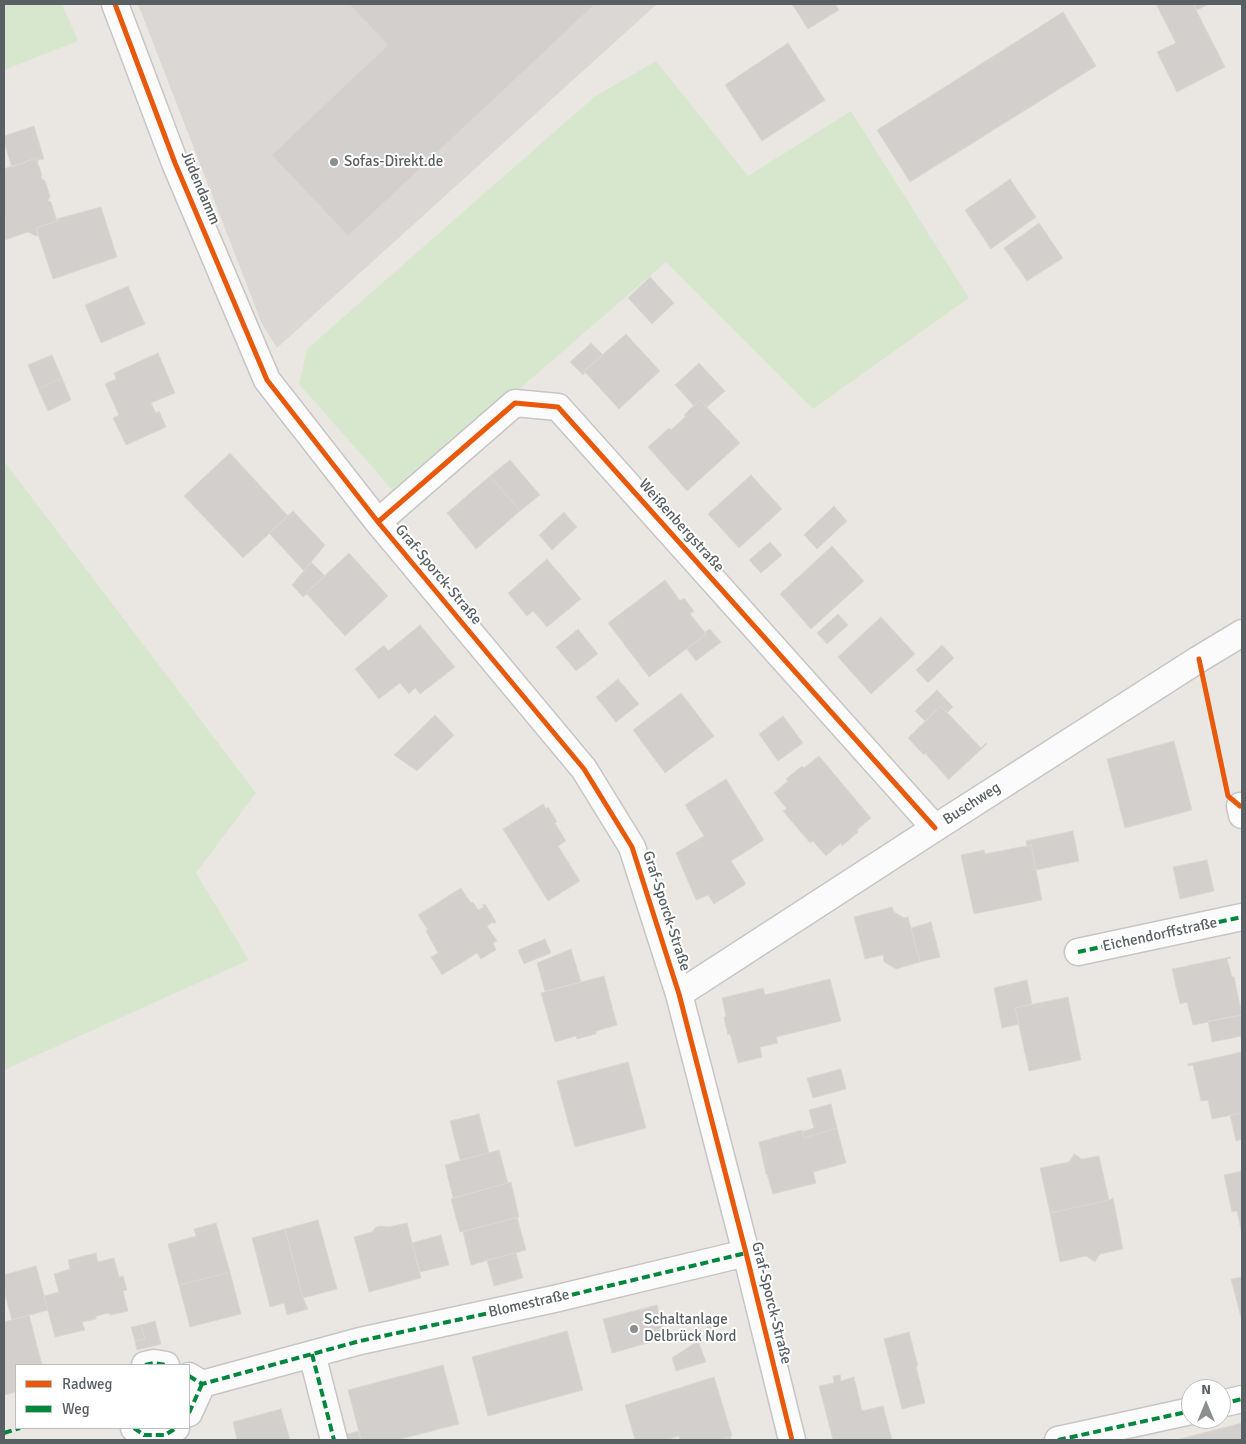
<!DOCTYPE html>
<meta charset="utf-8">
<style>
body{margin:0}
#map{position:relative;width:1246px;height:1444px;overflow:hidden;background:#eae7e3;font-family:Signika,sans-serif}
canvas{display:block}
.frame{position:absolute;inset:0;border:5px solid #596063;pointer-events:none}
.legend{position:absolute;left:15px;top:1364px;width:175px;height:65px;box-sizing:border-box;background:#fff;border:1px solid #bdbfc1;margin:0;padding:6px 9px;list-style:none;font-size:15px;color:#596063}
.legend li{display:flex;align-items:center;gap:10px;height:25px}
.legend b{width:25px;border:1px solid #bdbfc1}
.north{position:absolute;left:1181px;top:1379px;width:50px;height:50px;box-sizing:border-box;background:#fff;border:1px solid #bdbfc1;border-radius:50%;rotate:0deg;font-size:14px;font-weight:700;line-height:20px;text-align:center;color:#596063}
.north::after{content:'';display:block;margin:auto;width:18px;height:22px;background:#8c8f90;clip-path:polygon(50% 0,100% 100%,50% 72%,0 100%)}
</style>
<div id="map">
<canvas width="1246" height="1444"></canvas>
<div class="frame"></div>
<ul class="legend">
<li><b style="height:6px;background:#e8590c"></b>Radweg</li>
<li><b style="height:6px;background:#00873e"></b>Weg</li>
</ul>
<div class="north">N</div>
</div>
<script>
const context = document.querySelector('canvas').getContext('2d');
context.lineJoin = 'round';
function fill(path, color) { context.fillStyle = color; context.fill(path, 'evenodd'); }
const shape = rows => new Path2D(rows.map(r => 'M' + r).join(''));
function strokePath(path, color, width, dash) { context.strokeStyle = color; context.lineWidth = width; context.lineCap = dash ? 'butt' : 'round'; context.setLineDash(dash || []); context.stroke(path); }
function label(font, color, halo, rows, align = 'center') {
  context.font = font + ' Signika,sans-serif'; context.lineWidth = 4; context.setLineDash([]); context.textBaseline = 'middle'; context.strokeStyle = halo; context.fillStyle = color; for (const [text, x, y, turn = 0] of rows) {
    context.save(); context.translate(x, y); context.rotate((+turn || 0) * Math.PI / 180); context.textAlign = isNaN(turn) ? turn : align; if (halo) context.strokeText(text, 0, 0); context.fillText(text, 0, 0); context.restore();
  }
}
const industrial = shape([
 [138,4,657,4,277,348,262,324]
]);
const green = shape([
 [4,4,62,4,78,41,4,70],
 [656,61,748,176,851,111,969,298,813,409,666,262,397,495,299,384,307,349,594,97],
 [4,461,256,793,196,873,249,960,4,1070]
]);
const building = shape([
 [349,4,595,4,348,236,272,155,388,45,349,4],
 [792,4,835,4,839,10,808,29,792,4],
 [1156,4,1193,4,1225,67,1177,92,1157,52,1176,43,1156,4],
 [1193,4,1209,4,1197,10,1193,4],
 [1063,12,1096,66,910,182,877,130,1063,12],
 [788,43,825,100,762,141,725,85,788,43],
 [34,126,44,159,38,160,38,162,36,158,12,167,4,142,4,136,34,126],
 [36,158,42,175,41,178,45,181,50,196,48,201,51,202,57,221,36,228,38,235,36,236,28,232,5,240,4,169,36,158],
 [1010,179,1036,217,991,249,965,210,1010,179],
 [101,207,117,257,53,279,36,228,57,221,57,219,101,207],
 [1039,223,1063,258,1027,281,1004,248,1039,223],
 [650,277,674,303,652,324,628,298,650,277],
 [128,286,145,324,101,343,85,305,128,286],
 [626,334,660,371,619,409,584,371,626,334],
 [591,343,603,355,584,371,585,373,583,375,570,362,591,343],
 [158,353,175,393,151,403,156,413,159,411,166,427,126,445,113,418,119,415,105,384,116,379,114,373,158,353],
 [52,355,62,378,38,389,28,365,52,355],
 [699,363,725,391,707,407,700,400,694,406,675,385,699,363],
 [62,378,71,400,48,411,38,389,62,378],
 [700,400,740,443,687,491,648,447,669,428,671,430,686,416,684,415,700,400],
 [230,453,288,516,243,558,184,496,230,453],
 [510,460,540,495,520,511,490,476,510,460],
 [751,475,782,509,739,548,708,514,751,475],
 [490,476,520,511,476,549,447,513,490,476],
 [834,506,847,521,817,549,804,535,834,506],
 [293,511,325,545,304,571,269,533,293,511],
 [564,512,577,527,552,550,539,535,564,512],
 [770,542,782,555,761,573,749,560,770,542],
 [832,546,864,581,811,629,780,594,832,546],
 [349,553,388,596,345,636,306,593,349,553],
 [547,559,581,599,547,627,533,611,527,616,508,593,547,559],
 [311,562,325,576,306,593,307,594,303,597,292,585,311,562],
 [665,580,680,601,684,598,694,611,690,614,706,634,649,677,608,623,665,580],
 [838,614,848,625,827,644,817,633,838,614],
 [881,617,915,654,871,694,838,657,881,617],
 [420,625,455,667,420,694,415,688,409,694,400,683,379,699,355,669,384,645,388,651,420,625],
 [578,629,598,654,576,671,556,647,578,629],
 [710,629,721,642,696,661,687,649,706,634,704,633,710,629],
 [942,645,954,658,928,683,916,670,942,645],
 [618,679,639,704,616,722,596,697,618,679],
 [937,690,953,707,947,713,941,706,925,721,915,711,937,690],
 [681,693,714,736,665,773,633,730,681,693],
 [941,706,981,748,986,743,987,744,948,780,948,779,925,753,924,755,908,738,941,706],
 [435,715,454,735,417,771,394,755,435,715],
 [783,716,803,743,778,761,759,734,783,716],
 [1174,741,1192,810,1125,828,1107,759,1174,741],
 [819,756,871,818,857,830,858,832,842,846,841,843,826,856,813,841,810,843,783,811,787,809,774,793,788,781,786,779,802,766,804,768,819,756],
 [726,779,764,840,731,861,746,884,714,904,708,895,696,900,676,853,704,836,685,805,726,779],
 [543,804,546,809,548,807,557,822,555,823,566,841,558,846,580,881,548,901,503,829,543,804],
 [1073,831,1079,861,1036,870,1031,845,1027,846,1026,841,1073,831],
 [1031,845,1042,900,974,914,961,855,984,850,985,854,1031,845],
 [1207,860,1214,891,1180,899,1173,867,1207,860],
 [461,888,471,903,473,902,478,910,484,907,482,905,485,904,496,922,494,924,493,922,487,926,497,941,493,943,496,950,481,959,477,953,442,975,431,957,438,953,426,931,428,930,418,915,461,888],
 [892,907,894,912,904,918,908,917,920,962,896,969,884,962,883,955,865,959,854,917,892,907],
 [931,922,940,957,920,962,911,928,931,922],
 [545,939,551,953,524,964,518,950,545,939],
 [571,949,581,982,545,991,537,963,571,949],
 [1230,957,1231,958,1227,959,1232,977,1234,977,1242,1015,1193,1025,1187,1002,1180,1004,1172,969,1230,957],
 [604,976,617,1025,596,1031,596,1034,577,1039,576,1036,555,1042,541,993,604,976],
 [830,979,841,1021,776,1037,778,1043,760,1047,762,1057,738,1063,730,1034,728,1035,724,1018,726,1016,722,998,763,988,765,995,830,979],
 [1027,980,1032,1004,1015,1008,1019,1024,1002,1028,994,988,1027,980],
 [1068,997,1081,1060,1029,1071,1015,1008,1068,997],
 [1241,1015,1242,1036,1212,1042,1208,1021,1241,1015],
 [1242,1052,1242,1113,1212,1119,1208,1100,1201,1101,1193,1065,1188,1066,1188,1064,1242,1052],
 [628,1062,646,1128,575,1147,557,1081,628,1062],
 [841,1069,846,1089,813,1098,807,1078,841,1069],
 [831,1104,837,1128,804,1138,802,1132,814,1128,809,1110,831,1104],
 [1242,1113,1242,1139,1236,1141,1230,1115,1242,1113],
 [479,1114,489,1153,460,1160,450,1121,479,1114],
 [837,1128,846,1163,813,1172,816,1183,773,1194,767,1174,766,1174,759,1142,802,1130,804,1138,837,1128],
 [499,1150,508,1183,453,1198,445,1165,499,1150],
 [1074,1154,1082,1159,1099,1156,1109,1200,1050,1213,1040,1168,1069,1162,1074,1154],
 [1242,1171,1242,1234,1237,1211,1232,1212,1224,1175,1242,1171],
 [511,1182,519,1217,460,1232,451,1199,511,1182],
 [1113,1198,1123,1249,1100,1254,1095,1262,1086,1256,1060,1262,1050,1213,1109,1200,1113,1198],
 [517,1217,526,1250,471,1265,463,1232,517,1217],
 [318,1220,337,1289,303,1298,285,1229,318,1220],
 [216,1223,230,1272,179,1285,168,1244,196,1236,194,1229,216,1223],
 [407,1223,421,1278,369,1292,354,1237,372,1232,376,1227,381,1226,389,1227,407,1223],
 [285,1229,303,1298,308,1309,287,1315,284,1303,270,1307,252,1238,285,1229],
 [441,1235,449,1265,420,1272,412,1243,441,1235],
 [96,1253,98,1262,114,1258,119,1277,123,1276,127,1290,123,1291,128,1311,110,1315,109,1313,96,1316,96,1319,82,1322,85,1330,55,1337,44,1296,59,1292,54,1274,70,1269,68,1260,96,1253],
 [516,1253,523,1278,494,1286,487,1260,516,1253],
 [36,1266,48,1310,12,1320,4,1291,4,1275,36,1266],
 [230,1272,241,1314,190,1327,179,1285,230,1272],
 [1242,1277,1242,1321,1231,1279,1242,1277],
 [657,1305,665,1338,612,1353,603,1319,657,1305],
 [29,1315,42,1365,16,1365,16,1392,4,1395,4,1322,29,1315],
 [716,1320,718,1328,708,1330,707,1322,716,1320],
 [155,1321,161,1344,137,1350,135,1341,145,1339,141,1325,155,1321],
 [141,1325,145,1339,135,1341,131,1327,141,1325],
 [567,1331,583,1390,488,1416,472,1357,567,1331],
 [909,1332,918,1366,916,1366,925,1403,902,1409,884,1339,909,1332],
 [698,1341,706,1362,676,1371,672,1358,698,1341],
 [443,1365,459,1424,397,1440,361,1440,348,1390,443,1365],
 [840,1375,841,1381,854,1377,862,1411,883,1406,892,1440,833,1440,819,1386,834,1383,833,1376,840,1375],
 [714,1377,732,1436,719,1440,680,1440,679,1436,665,1440,635,1440,625,1405,714,1377],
 [281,1409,290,1440,237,1440,233,1422,281,1409],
 [1242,1423,1242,1440,1176,1440,1242,1423],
 [359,1431,361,1440,345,1440,344,1435,359,1431],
 [730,1437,731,1440,719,1440,730,1437]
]);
const minor = shape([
 [115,4,175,163,267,380,378,522,584,769,632,847,679,994,746,1253,792,1440],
 [378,522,515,403,558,407,935,828],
 [1242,806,1240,806,1242,815],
 [1078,952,1242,917],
 [679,994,935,828,1199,659,1242,633],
 [312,1354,334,1440],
 [145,1365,154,1363,166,1365],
 [189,1376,202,1384,360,1341,554,1299,746,1253],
 [1221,1404,1242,1399],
 [189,1413,202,1384],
 [134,1428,144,1435,165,1435,176,1428],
 [1058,1440,1191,1411]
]);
const quiet = shape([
 [1078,952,1242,917],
 [312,1354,334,1440],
 [145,1365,154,1363,166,1365],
 [189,1376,202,1384,360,1341,554,1299,746,1253],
 [1221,1404,1242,1399],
 [189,1413,202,1384],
 [134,1428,144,1435,165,1435,176,1428],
 [4,1433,20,1428],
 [1058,1440,1191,1411]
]);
const cycleway = shape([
 [115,4,175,163,267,380,378,522,584,769,632,847,679,994,746,1253,792,1440],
 [378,522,515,403,558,407,935,828],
 [1199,659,1228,796,1240,806]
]);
const markers = [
 [334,162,5,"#8c8f90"],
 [634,1329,5,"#8c8f90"]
];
const poiNames = [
 ["Sofas-Direkt.de",344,162],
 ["Schaltanlage",644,1320],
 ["Delbrück Nord",644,1337]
];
const streetNames = [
 ["Jüdendamm",200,188,67],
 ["Weißenbergstraße",681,526,48],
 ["Graf-Sporck-Straße",438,575,50],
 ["Buschweg",972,804,-33],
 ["Graf-Sporck-Straße",666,911,72],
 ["Eichendorffstraße",1160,935,-12],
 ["Graf-Sporck-Straße",771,1303,76],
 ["Blomestraße",529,1304,-13]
];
fill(industrial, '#dbd7d4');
fill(green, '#d7e7cd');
fill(building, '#d2cfcd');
strokePath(building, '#dad6d2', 1);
strokePath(minor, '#c5c6c5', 29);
strokePath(minor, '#fcfbfb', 26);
strokePath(quiet, '#00873e', 4, [8, 4]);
strokePath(cycleway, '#e8590c', 5);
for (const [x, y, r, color] of markers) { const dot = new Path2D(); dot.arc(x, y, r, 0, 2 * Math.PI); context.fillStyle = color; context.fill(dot); strokePath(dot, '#fff', 2); }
label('15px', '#596063', '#fff', poiNames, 'left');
label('15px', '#596063', '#fff', streetNames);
</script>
